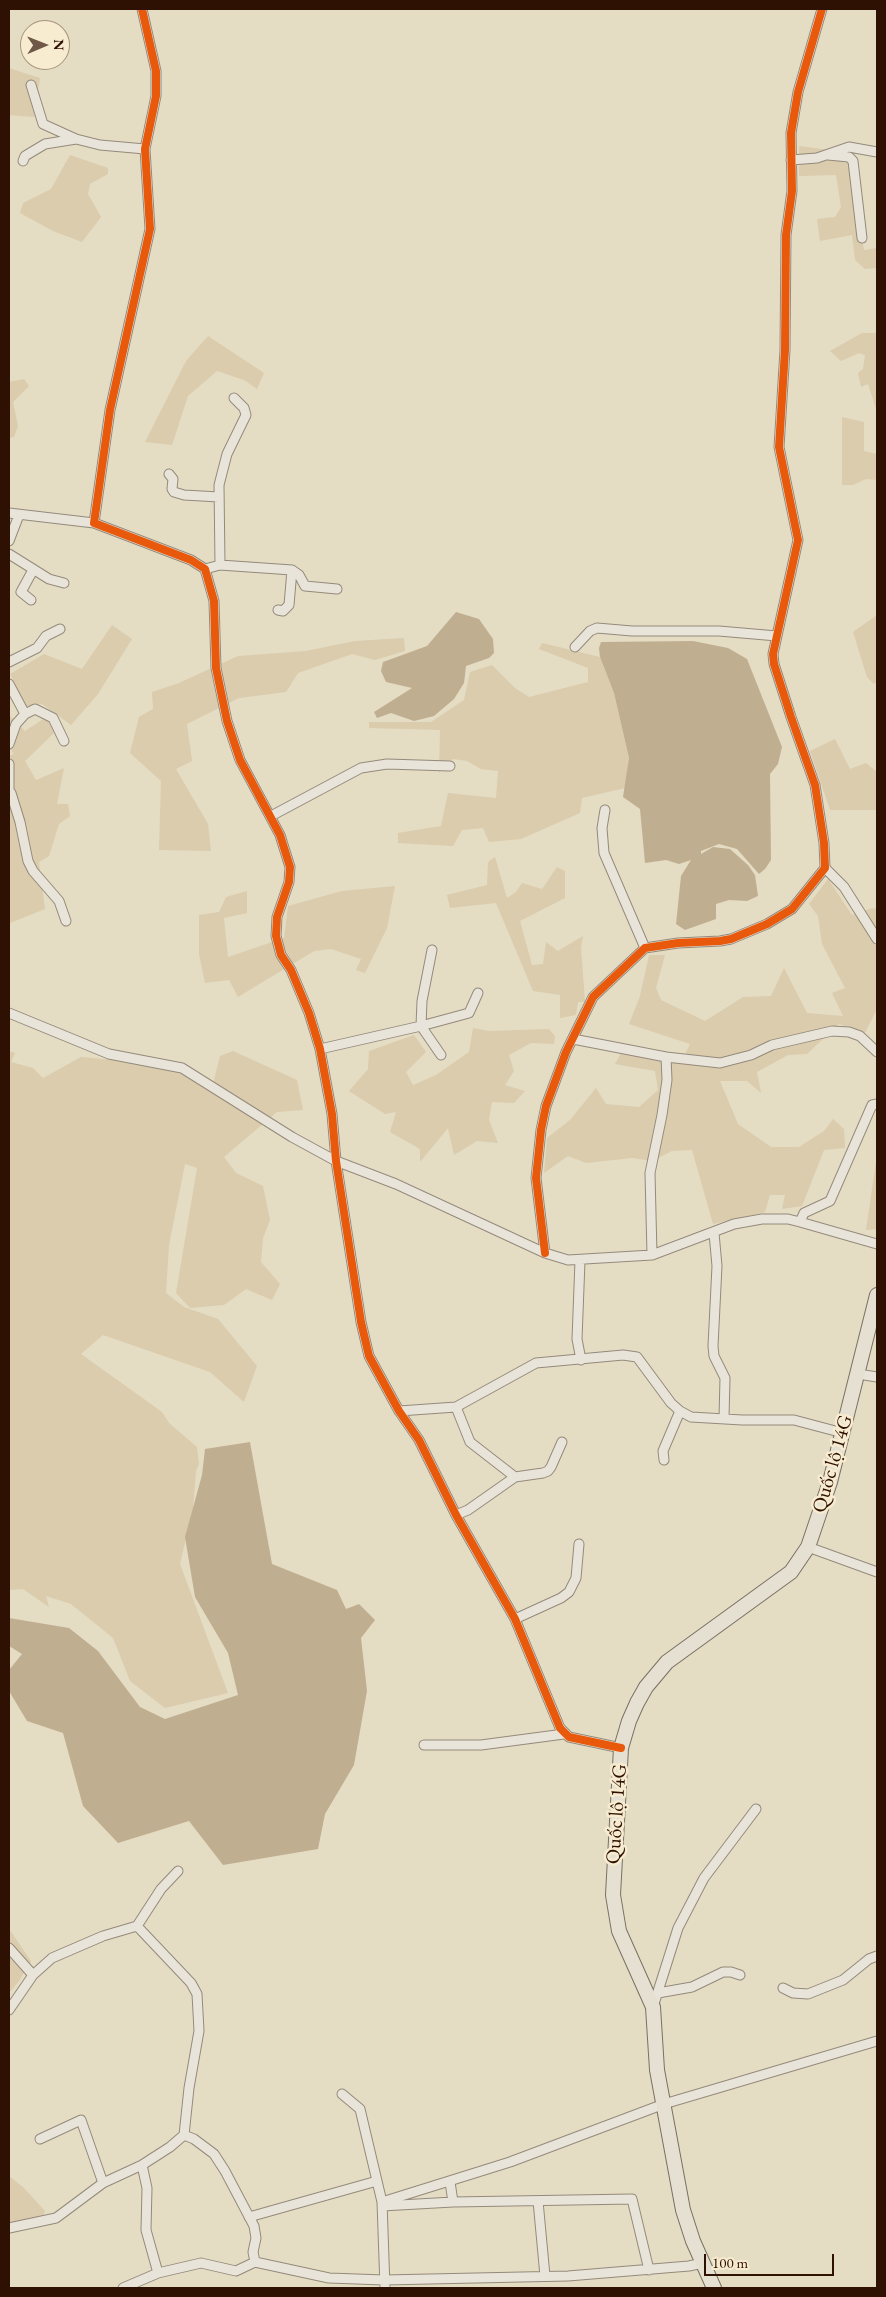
<!DOCTYPE html>
<meta charset="utf-8">
<style>
body{margin:0}
#map{position:relative;width:886px;height:2297px;overflow:hidden;background:#e5dcc4;font-family:"EB Garamond",serif}
canvas{display:block}
.frame{position:absolute;inset:0;border:10px solid #2f1104;pointer-events:none}
.north{position:absolute;left:20px;top:20px;width:50px;height:50px;box-sizing:border-box;background:#f7ecd0;border:1px solid #a7947e;border-radius:50%;rotate:89deg;font-size:14px;font-weight:700;line-height:20px;text-align:center;color:#2f1104}
.north::after{content:'';display:block;margin:auto;width:18px;height:22px;background:#6f5847;clip-path:polygon(50% 0,100% 100%,50% 72%,0 100%)}
.scale{position:absolute;left:704px;top:2254px;width:130px;height:22px;box-sizing:border-box;border:2px solid #2f1104;border-top:0;padding-left:6px;font-size:15px;line-height:18px;white-space:nowrap;color:#2f1104;-webkit-text-stroke:4px #f7ecd0;paint-order:stroke}
</style>
<div id="map">
<canvas width="886" height="2297"></canvas>
<div class="frame"></div>
<div class="north">N</div>
<div class="scale">100 m</div>
</div>
<script>
const context = document.querySelector('canvas').getContext('2d');
context.lineJoin = 'round';
function fill(path, color) { context.fillStyle = color; context.fill(path, 'evenodd'); }
const shape = rows => new Path2D(rows.map(r => 'M' + r).join(''));
function strokePath(path, color, width, dash) { context.strokeStyle = color; context.lineWidth = width; context.lineCap = dash ? 'butt' : 'round'; context.setLineDash(dash || []); context.stroke(path); }
function label(font, color, halo, rows, align = 'center') {
  context.font = font + ' "EB Garamond",serif'; context.lineWidth = 5; context.setLineDash([]); context.textBaseline = 'middle'; context.strokeStyle = halo; context.fillStyle = color; for (const [text, x, y, turn = 0] of rows) {
    context.save(); context.translate(x, y); context.rotate((+turn || 0) * Math.PI / 180); context.textAlign = isNaN(turn) ? turn : align; if (halo) context.strokeText(text, 0, 0); context.fillText(text, 0, 0); context.restore();
  }
}
const green = shape([
 [9,68,40,78,34,117,9,115],
 [799,146,853,153,861,201,858,217,864,250,877,248,877,268,865,269,855,260,852,235,820,241,817,219,835,217,841,207,836,175,799,176],
 [70,155,108,168,108,174,90,184,88,194,101,217,82,242,53,231,20,213,23,203,51,189],
 [862,333,877,333,877,412,868,384,861,387,858,373,863,369,865,355,859,353,841,361,830,351],
 [208,336,264,373,257,389,244,380,217,371,188,396,172,445,145,442,186,361],
 [24,379,29,386,13,402,18,426,14,437,9,438,9,382],
 [842,417,864,422,864,451,877,454,877,480,866,479,853,485,842,485],
 [877,615,877,682,874,684,867,677,853,632],
 [112,625,132,639,98,694,71,725,42,704,26,706,10,674,44,654,82,669],
 [404,638,405,651,375,660,352,654,298,673,286,692,239,698,187,724,192,761,176,769,208,824,211,851,159,850,161,781,130,753,139,717,153,709,152,692,179,683,238,656,306,651,355,641],
 [542,643,600,657,614,693,629,758,625,788,582,798,580,813,521,839,489,842,483,828,462,830,453,846,398,843,398,833,441,826,448,793,496,798,498,771,481,769,467,761,453,759,439,773,440,730,369,728,369,722,431,722,464,700,470,672,492,665,515,688,529,697,588,682,588,668,539,649],
 [9,715,25,731,45,718,56,731,25,761,36,780,64,768,57,804,68,804,70,816,59,824,49,856,39,862,45,909,10,923,9,756,14,754,9,747],
 [835,739,850,769,866,763,877,772,877,810,830,810,810,751],
 [495,857,507,898,516,892,522,883,542,889,557,867,565,871,565,898,520,921,532,965,543,964,546,942,558,951,583,936,581,947,585,1002,578,1002,576,1015,560,1018,560,995,533,991,496,903,450,908,447,895,487,885,488,862],
 [828,879,852,915,872,908,877,909,877,1009,865,1033,839,1024,807,1054,788,1055,757,1072,761,1093,747,1081,720,1081,738,1124,771,1147,799,1147,824,1131,833,1119,844,1129,845,1148,824,1150,802,1206,782,1209,785,1195,770,1195,765,1212,713,1224,692,1150,672,1151,652,1161,632,1158,586,1163,568,1156,544,1173,547,1138,570,1120,596,1088,606,1104,639,1107,658,1090,655,1071,615,1064,622,1051,682,1061,690,1044,629,1024,640,996,649,955,665,955,656,988,661,1000,705,1021,743,997,771,996,784,968,807,1013,843,1016,832,993,845,988,822,944,818,916,809,904],
 [395,886,387,928,365,973,356,970,361,959,331,949,314,951,238,997,229,980,205,983,199,954,199,915,219,912,226,897,247,891,247,913,224,918,228,957,284,938,288,906,342,891],
 [473,1028,489,1031,549,1029,555,1036,554,1044,531,1043,509,1055,514,1071,505,1085,525,1091,514,1103,492,1102,489,1120,498,1143,477,1141,454,1155,448,1128,420,1162,420,1149,390,1132,396,1112,385,1114,349,1091,368,1069,369,1051,414,1035,426,1052,406,1072,413,1085,436,1075,469,1052],
 [9,1051,15,1053,11,1062,33,1068,43,1078,81,1057,167,1065,211,1092,220,1056,233,1051,297,1080,303,1110,277,1112,224,1157,236,1173,263,1186,270,1220,263,1238,261,1262,280,1284,272,1300,246,1289,224,1305,190,1308,176,1293,197,1168,185,1164,169,1245,166,1293,184,1307,218,1319,257,1366,244,1402,210,1372,103,1335,81,1354,162,1412,169,1423,197,1447,199,1464,196,1471,193,1508,180,1564,228,1693,165,1708,130,1681,113,1638,71,1604,46,1596,49,1607,23,1589,9,1590],
 [877,1155,877,1229,866,1230],
 [9,1929,31,1961,19,1981,9,1993],
 [9,2176,23,2187,45,2211,41,2220,9,2225]
]);
const water = shape([
 [456,612,479,619,493,639,494,653,489,658,466,666,464,683,454,699,434,716,414,721,391,713,377,718,374,712,412,688,386,682,381,671,383,662,427,646],
 [693,641,728,648,747,659,782,747,778,764,770,774,771,860,765,869,759,874,737,849,719,844,701,851,701,854,713,847,730,849,748,865,755,875,758,896,747,901,729,900,716,904,716,919,685,930,676,924,681,876,691,860,679,864,666,860,645,863,640,809,623,797,629,758,614,693,600,657,599,648,601,642],
 [250,1442,272,1564,337,1590,346,1609,359,1604,375,1620,361,1638,367,1691,354,1765,325,1814,318,1849,223,1865,189,1821,118,1843,83,1806,63,1733,27,1721,9,1691,9,1670,22,1654,9,1646,9,1618,69,1628,98,1651,140,1707,165,1719,238,1695,228,1653,195,1597,185,1537,202,1475,205,1449]
]);
const minor = shape([
 [142,9,156,71,156,96,145,149,150,229,110,410,94,523,191,560,205,569,214,601,216,668,227,721,240,760,280,835,290,867,289,882,277,917,276,936,281,955,291,970,309,1013,320,1049,332,1114,336,1161,361,1322,369,1356,399,1411,419,1440,456,1515,515,1619,560,1728,569,1737,621,1748],
 [31,85,43,124,76,139,100,145,145,149],
 [828,155,849,157,853,161,862,238],
 [791,160,817,158,849,147,877,152],
 [23,161,25,156,45,144,76,139],
 [169,474,173,479,172,489,174,492,184,495,219,497],
 [9,513,94,523],
 [9,541,19,515],
 [9,554,49,579,64,583],
 [220,565,219,485,227,454,246,415,244,408,234,398],
 [205,569,220,565,292,570,299,575,305,586,337,589],
 [31,600,21,592,33,570],
 [278,610,283,611,289,605,292,570],
 [575,647,590,631,597,628,632,631,719,631,777,636],
 [9,662,37,648,46,636,60,629],
 [9,684,25,714],
 [9,744,16,724,25,714,35,709,53,718,64,741],
 [9,764,9,797],
 [11,793,20,822,28,861,33,871,59,901,66,921],
 [605,810,602,828,604,853,645,948],
 [271,816,361,768,387,764,450,766],
 [825,868,844,887,877,939],
 [432,950,422,1001,421,1026,441,1055],
 [9,1013,109,1054,182,1068,292,1137,336,1161,396,1184,545,1253,568,1260,652,1255,734,1224,762,1219,788,1219,800,1222,877,1244],
 [573,1039,666,1057],
 [320,1049,421,1026,469,1013,478,993],
 [800,1222,804,1213,830,1201,872,1105,877,1104],
 [714,1233,717,1266,713,1346,714,1356,725,1378,724,1418],
 [545,1253,536,1178,541,1130,546,1106,566,1052,593,997,645,948,678,943,720,941,731,939,767,924,792,909,825,868,824,843,815,785,791,717,774,664,773,654,798,540,779,447,785,350,786,235,792,191,791,133,798,92,822,9],
 [652,1255,650,1173,662,1115,667,1080,666,1057,720,1063,751,1055,772,1045,832,1031,849,1032,860,1036,877,1052],
 [580,1261,577,1339,581,1360],
 [858,1374,877,1377],
 [456,1407,470,1442,515,1477],
 [399,1411,456,1407,536,1363,623,1355,637,1357,671,1403,680,1411,691,1417,742,1420,794,1420,843,1433],
 [664,1460,663,1451,680,1411],
 [456,1515,468,1510,515,1477,543,1473,548,1471,551,1467,562,1442],
 [808,1547,877,1572],
 [515,1619,561,1598,569,1592,576,1578,579,1544],
 [424,1745,481,1745,564,1734],
 [137,1926,191,1983,197,1994,199,2031,189,2088,184,2135,194,2139,214,2154,225,2171,254,2226,256,2238,253,2252,255,2262],
 [9,1948,33,1975],
 [783,1988,793,1993,808,1994,843,1980,869,1959,877,1956],
 [658,1993,692,1987,723,1972,731,1972,740,1975],
 [653,2007,678,1928,704,1878,756,1809],
 [9,2010,33,1975,52,1958,103,1936,137,1926,161,1889,178,1871],
 [342,2094,360,2109,382,2202,385,2288],
 [40,2139,81,2120,103,2183],
 [142,2165,147,2188,146,2230,158,2273],
 [450,2182,453,2202],
 [538,2201,545,2276],
 [382,2202,510,2162,664,2104,877,2041],
 [382,2206,453,2202,632,2199,649,2270],
 [249,2217,377,2181],
 [9,2228,56,2218,103,2183,142,2165,170,2147,184,2135],
 [123,2288,158,2273,201,2263,236,2271,255,2262,329,2278,384,2280,568,2276,689,2266,703,2263]
]);
const primary = shape([
 [714,2288,693,2241,683,2210,657,2070,653,2007,619,1931,613,1895,621,1748,629,1721,637,1703,646,1687,667,1662,791,1572,808,1547,830,1482,877,1295]
]);
const cycleway = shape([
 [142,9,156,71,156,96,145,149,150,229,110,410,94,523,191,560,205,569,214,601,216,668,227,721,240,760,280,835,290,867,289,882,277,917,276,936,281,955,291,970,309,1013,320,1049,332,1114,336,1161,361,1322,369,1356,399,1411,419,1440,456,1515,515,1619,560,1728,569,1737,621,1748],
 [545,1253,536,1178,541,1130,546,1106,566,1052,593,997,645,948,678,943,720,941,731,939,767,924,792,909,825,868,824,843,815,785,791,717,774,664,773,654,798,540,779,447,785,350,786,235,792,191,791,133,798,92,822,9]
]);
const streetNames = [
 ["Quốc lộ 14G",833,1464,-74],
 ["Quốc lộ 14G",617,1814,-86]
];
fill(green, '#daccac');
fill(water, '#c0ae90');
strokePath(minor, '#948a7b', 11);
strokePath(primary, '#797062', 16);
strokePath(minor, '#e9e4d9', 9);
strokePath(primary, '#e6e0d2', 14);
strokePath(cycleway, '#e8590c', 8);
label('20px', '#2f1104', '#f7ecd0', streetNames);
</script>
